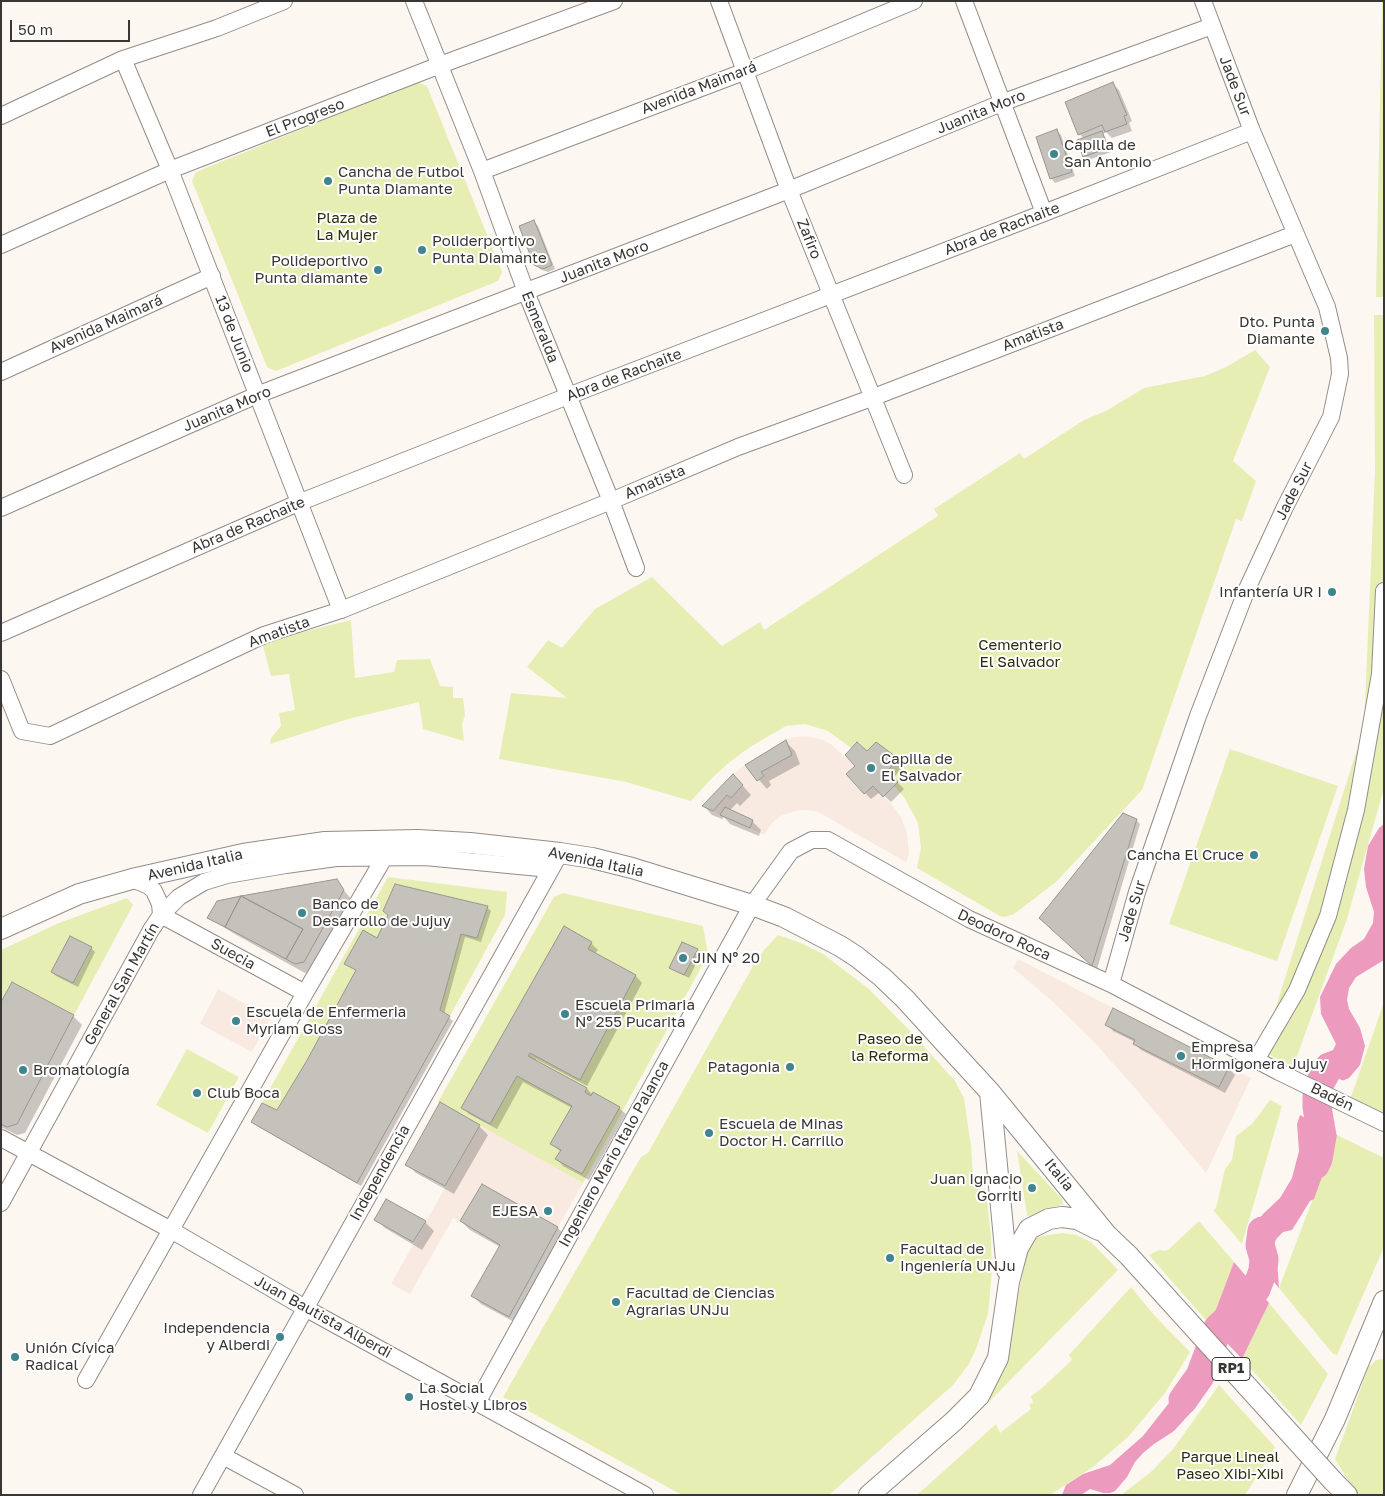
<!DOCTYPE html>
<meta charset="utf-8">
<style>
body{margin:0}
#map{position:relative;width:1385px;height:1496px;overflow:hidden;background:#fdf7f2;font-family:"Golos Text",sans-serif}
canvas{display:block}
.frame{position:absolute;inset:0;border:2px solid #393735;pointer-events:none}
.scale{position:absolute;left:10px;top:20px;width:120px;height:22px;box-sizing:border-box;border:2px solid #393735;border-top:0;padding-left:6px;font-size:15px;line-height:18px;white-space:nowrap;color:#393735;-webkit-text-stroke:4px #fff;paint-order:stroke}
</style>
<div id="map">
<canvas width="1385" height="1496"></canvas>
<div class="frame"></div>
<div class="scale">50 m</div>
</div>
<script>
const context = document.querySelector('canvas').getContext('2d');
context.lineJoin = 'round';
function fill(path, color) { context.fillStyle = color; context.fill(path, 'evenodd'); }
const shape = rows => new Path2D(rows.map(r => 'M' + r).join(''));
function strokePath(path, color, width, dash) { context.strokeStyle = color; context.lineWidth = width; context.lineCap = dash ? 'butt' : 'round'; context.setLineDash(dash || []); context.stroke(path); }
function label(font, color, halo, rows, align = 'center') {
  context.font = font + ' "Golos Text",sans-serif'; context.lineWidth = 4; context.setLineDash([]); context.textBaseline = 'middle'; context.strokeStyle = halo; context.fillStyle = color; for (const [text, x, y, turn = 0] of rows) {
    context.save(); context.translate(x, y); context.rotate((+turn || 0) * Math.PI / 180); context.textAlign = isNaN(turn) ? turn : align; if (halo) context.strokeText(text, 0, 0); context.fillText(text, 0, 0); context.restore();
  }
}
const built = shape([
 [805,736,821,739,832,745,855,766,846,774,864,793,873,786,892,805,901,817,907,833,909,853,906,862,820,813,815,811,803,810,795,811,781,816,772,823,764,835,750,828,753,820,726,807,720,815,713,811,727,795,731,798,743,785,733,774,745,765,757,780,763,776,761,772,792,755,786,740,790,738],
 [1018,959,1113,1008,1105,1024,1135,1040,1133,1044,1218,1087,1229,1067,1251,1078,1206,1173,1134,1087,1094,1042,1051,1000,1013,968],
 [218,989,271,1018,252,1052,200,1024],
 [480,1125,583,1183,558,1227,482,1184,460,1221,453,1218,410,1294,391,1284]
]);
const green = shape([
 [1382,1,1384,1,1384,297,1376,297],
 [418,82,427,86,502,272,498,281,276,371,267,367,192,181,196,172],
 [1374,315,1384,315,1384,788,1347,919,1293,1067,1262,1051,1364,727,1375,471],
 [1255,350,1270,367,1233,461,1256,481,1242,521,1236,519,1142,790,1056,882,1014,914,1005,917,1000,916,917,868,921,848,918,823,904,797,894,786,898,782,888,770,899,759,876,742,867,751,858,742,851,748,828,731,805,724,786,726,750,747,731,761,713,777,691,801,626,782,499,759,511,693,567,698,527,667,548,640,562,648,595,609,652,577,722,646,760,622,764,630,938,516,934,509,1020,453,1024,459,1084,420,1106,411,1144,388,1205,376,1226,367],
 [351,620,355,678,394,672,397,660,430,659,440,686,453,687,453,698,463,698,465,715,462,724,464,741,423,729,419,702,348,719,270,744,271,738,281,726,279,713,295,710,289,674,271,676,262,642],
 [1230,749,1338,786,1277,961,1169,924],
 [388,877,507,892,505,915,450,1016,440,1010,461,934,477,938,488,906,395,884,383,911,388,915,377,938,356,970,306,1062,277,1110,262,1103],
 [563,893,703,926,708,955,583,1183,438,1102,554,897],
 [127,898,133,905,74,1015,12,982,1,1002,1,950,59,923],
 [778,935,801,943,823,954,869,989,910,1031,955,1081,964,1098,971,1146,973,1177,979,1184,987,1201,991,1236,992,1271,988,1314,976,1349,969,1364,953,1385,829,1495,682,1495,503,1397,641,1157,648,1153,753,966,764,950],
 [1384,1002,1384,1114,1351,1097],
 [187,1049,239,1077,208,1133,156,1105],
 [1270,1100,1282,1106,1242,1244,1213,1210,1216,1208,1225,1169,1232,1160,1236,1136,1252,1124],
 [1337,1135,1384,1158,1384,1247,1337,1355,1333,1354,1279,1288],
 [1017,1151,1062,1199,1063,1204,1030,1218,1027,1215],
 [1199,1221,1234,1262,1210,1325,1149,1255,1159,1250,1164,1251,1168,1250],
 [1062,1233,1076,1235,1091,1242,1118,1270,987,1404,1004,1362,1028,1249,1033,1241,1037,1237],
 [1131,1287,1154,1315,1190,1352,1165,1393,1128,1437,1093,1467,1050,1495,917,1495,996,1424,1000,1433,1031,1409,1029,1404,1033,1403,1031,1396,1042,1388,1072,1360,1069,1355],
 [1269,1303,1328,1374,1301,1425,1242,1359],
 [1384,1359,1384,1495,1360,1495,1353,1488,1335,1459,1368,1368,1376,1360],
 [1219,1385,1275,1447,1245,1495,1121,1495,1152,1471,1173,1449]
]);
const water = shape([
 [1384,824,1384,960,1356,977,1349,988,1347,1000,1349,1009,1360,1028,1365,1046,1360,1065,1349,1078,1342,1081,1310,1068,1321,1055,1333,1050,1336,1044,1321,1014,1320,997,1336,964,1351,948,1364,939,1373,923,1374,912,1366,887,1364,869,1368,846,1379,828],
 [1300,1115,1337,1135,1314,1199,1310,1201,1292,1230,1283,1232,1277,1238,1273,1245,1272,1254,1278,1273,1279,1288,1246,1248,1256,1223,1263,1214,1280,1198,1292,1178,1299,1151,1297,1124],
 [1234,1262,1269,1303,1242,1359,1210,1325],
 [1196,1359,1207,1371,1203,1394,1195,1408,1174,1431,1154,1444,1143,1453,1135,1462,1127,1477,1115,1491,1110,1493,1103,1493,1090,1489,1081,1495,1062,1495,1066,1485,1083,1474,1110,1465,1143,1436,1180,1389]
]);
const pier = shape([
 [1309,1065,1346,1082,1332,1089,1304,1075,1304,1073]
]);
const shadow = shape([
 [1113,84,1119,90,1132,121,1129,123,1132,131,1112,138,1106,132,1103,134,1105,137,1111,152,1088,160,1084,156,1084,139,1080,134],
 [1057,131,1061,135,1075,176,1055,183,1051,178],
 [534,222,538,226,555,269,548,272,540,269,535,264],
 [786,742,795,751,800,764,769,781,771,785,767,789,746,765],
 [867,752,898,760,904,766,893,778,904,789,891,802,880,792,871,799,865,793],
 [742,785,751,795,740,806,737,803,730,810,752,821,761,830,759,836,730,824,724,817,722,819,712,815,704,806],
 [1136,820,1140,824,1097,969,1044,922],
 [336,881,352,900,313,971,305,973,233,933,209,918],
 [487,907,491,911,481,942,465,937,444,1014,453,1021,361,1186,257,1126,253,1122,277,1111,307,1063,357,971,346,964,377,940,389,916],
 [564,928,591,943,598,950,595,954,636,976,642,983,587,1086,536,1059,535,1061,587,1089,593,1095,619,1108,626,1114,589,1180,563,1166,557,1159,561,1152,552,1144,572,1108,523,1082,497,1129,469,1114,463,1108],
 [91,948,95,952,78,987,56,976,52,972],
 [697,950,701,954,689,978,675,971,671,967],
 [13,984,73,1016,82,1025,25,1133,17,1135,1,1127,1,1004],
 [1107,1024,1228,1068,1235,1075,1225,1093,1141,1050,1135,1044,1135,1042,1113,1031],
 [479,1126,488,1135,454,1194,416,1173,407,1164],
 [376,1219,425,1222,434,1231,422,1250,385,1228],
 [461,1221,558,1228,566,1237,518,1324,481,1304,473,1296,500,1247,470,1230]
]);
const river = shape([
 [1315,1165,1318,1159,1322,1136,1317,1107,1317,1095,1320,1083,1329,1067,1333,1066],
 [1183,1400,1200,1376,1218,1328,1245,1303,1256,1289,1263,1271,1264,1259,1260,1245,1262,1231]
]);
const building = shape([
 [1113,82,1127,115,1124,116,1127,124,1105,132,1102,125,1078,135,1065,102,1113,82],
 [1057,129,1072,172,1050,179,1036,137,1057,129],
 [1102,131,1108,148,1083,157,1077,140,1102,131],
 [534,220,552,265,543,269,534,265,519,226,534,220],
 [786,740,792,755,761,772,764,776,757,781,745,765,786,740],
 [857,742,867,751,876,742,899,759,888,770,898,782,883,797,873,786,864,794,846,774,855,766,845,755,857,742],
 [733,774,743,785,731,798,727,795,713,811,702,806,733,774],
 [725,807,753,820,750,828,720,815,725,807],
 [1123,813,1137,819,1092,966,1039,918,1123,813],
 [337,879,344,890,304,962,295,964,286,959,303,929,241,896,337,879],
 [395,884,488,906,477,938,461,934,440,1010,450,1016,357,1183,251,1122,262,1103,277,1110,306,1062,356,970,344,964,363,930,377,938,388,915,383,911,395,884],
 [241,896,303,929,286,959,225,927,241,896],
 [241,896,225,927,207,918,217,901,241,896],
 [564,926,592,942,588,949,636,975,580,1080,530,1053,528,1056,587,1088,585,1092,591,1096,593,1092,620,1107,582,1174,555,1159,561,1150,550,1144,572,1106,517,1076,490,1124,461,1108,564,926],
 [70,936,92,947,73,983,51,972,70,936],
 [682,942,698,949,684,975,669,968,682,942],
 [12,982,74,1015,17,1124,7,1127,1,1124,1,1002,12,982],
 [1113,1008,1229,1067,1219,1087,1133,1044,1135,1040,1105,1025,1113,1008],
 [440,1102,480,1125,445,1186,405,1165,440,1102],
 [482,1184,558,1227,509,1317,471,1296,500,1245,460,1221,482,1184],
 [386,1199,426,1221,413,1242,374,1220,386,1199]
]);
const minor = shape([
 [414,1,482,171,526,292,611,501,636,568],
 [719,1,789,190,904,475],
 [964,1,1044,213],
 [123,59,170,170,341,610],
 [1,116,123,59,217,28,284,1],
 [482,171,746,71,914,1],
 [1,245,170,170,440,65,614,1],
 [1,372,212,276],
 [1,508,257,395,789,190,1004,102,1212,26],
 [1,633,298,503,568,396,1044,213,1252,131],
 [1,679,22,731,50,736,264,635,341,610,611,501,738,447,874,397,1295,234],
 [132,879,149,886,154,891,160,904,161,915],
 [161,915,305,993],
 [1111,984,1137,892,1198,716,1247,589,1285,507,1331,417,1340,374,1339,358,1327,307,1252,131,1203,1],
 [1256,1060,1297,990,1328,916,1356,810,1380,674,1384,591],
 [1,1138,171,1230,305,1308,645,1495],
 [1,1203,151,930,161,915,179,897,204,882,227,875,286,865,336,858,425,857,550,869],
 [86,1380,305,993,384,858],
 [477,1403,752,905,791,851,812,840,828,840,969,919,1111,984,1279,1072,1384,1123],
 [223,1456,295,1495],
 [201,1495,560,853]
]);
const major = shape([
 [1,929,79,894,132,879,243,854,325,842,418,840,470,843,560,853,592,858,632,868,752,905,784,917,840,946,857,957,882,977,905,999,945,1043,990,1092,1107,1235,1129,1256],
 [990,1092,1007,1270],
 [1333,1481,1347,1495],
 [869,1495,954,1421,979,1396,998,1358,1009,1282,1018,1248,1029,1229,1049,1219,1062,1217,1077,1219,1099,1230],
 [1297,1495,1335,1419,1384,1301]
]);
const majorBridge = shape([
 [1129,1256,1333,1481]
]);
const markers = [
 [1054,154,5,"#3e858d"],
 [328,181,5,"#3e858d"],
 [422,250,5,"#3e858d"],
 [378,270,5,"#3e858d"],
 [1325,331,5,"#3e858d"],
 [1332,592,5,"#3e858d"],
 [871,768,5,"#3e858d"],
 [1254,855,5,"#3e858d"],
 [302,913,5,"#3e858d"],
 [683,958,5,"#3e858d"],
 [565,1014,5,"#3e858d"],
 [236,1021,5,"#3e858d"],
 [1181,1056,5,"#3e858d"],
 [790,1067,5,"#3e858d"],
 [23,1070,5,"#3e858d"],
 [197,1093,5,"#3e858d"],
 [709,1133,5,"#3e858d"],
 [1032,1188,5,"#3e858d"],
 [548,1211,5,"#3e858d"],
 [890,1258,5,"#3e858d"],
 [616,1302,5,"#3e858d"],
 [280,1337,5,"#3e858d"],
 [15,1357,5,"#3e858d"],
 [409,1397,5,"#3e858d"]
];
const shields = [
 [1231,1369,38]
];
const shieldNames = [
 ["RP1",1231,1369]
];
const streetNames = [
 ["Jade Sur",1235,86,69],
 ["Avenida Maimará",699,88,-21],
 ["Juanita Moro",981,112,-22],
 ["El Progreso",305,118,-21],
 ["Abra de Rachaite",1002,229,-21],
 ["Zafiro",809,239,68],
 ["Juanita Moro",604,262,-21],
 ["Avenida Maimará",106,324,-24],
 ["Esmeralda",540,327,68],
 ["13 de Junio",234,334,69],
 ["Amatista",1033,335,-21],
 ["Abra de Rachaite",624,375,-21],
 ["Juanita Moro",227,409,-23],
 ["Amatista",655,482,-23],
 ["Jade Sur",1294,491,-63],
 ["Abra de Rachaite",248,525,-23],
 ["Amatista",279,632,-20],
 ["Avenida Italia",596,862,12],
 ["Avenida Italia",195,865,-13],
 ["Jade Sur",1132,911,-73],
 ["Deodoro Roca",1004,935,25],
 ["Suecia",233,954,29],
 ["General San Martín",122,984,-61],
 ["Badén",1332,1097,26],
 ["Ingeniero Mario Italo Palanca",614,1154,-61],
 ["Independencia",380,1173,-61],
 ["Italia",1059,1175,51],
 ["Juan Bautista Alberdi",323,1317,29]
];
const poiNames = [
 ["Capilla de",1064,145],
 ["San Antonio",1064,162],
 ["Cancha de Futbol",338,172],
 ["Punta Diamante",338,189],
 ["Poliderportivo",432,241],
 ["Punta Diamante",432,258],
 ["Polideportivo",368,261,"right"],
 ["Punta diamante",368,278,"right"],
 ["Dto. Punta",1315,322,"right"],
 ["Diamante",1315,339,"right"],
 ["Infantería UR I",1322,592,"right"],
 ["Capilla de",881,759],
 ["El Salvador",881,776],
 ["Cancha El Cruce",1244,855,"right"],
 ["Banco de",312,904],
 ["Desarrollo de Jujuy",312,921],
 ["JIN Nº 20",693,958],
 ["Escuela Primaria",575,1005],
 ["Nº 255 Pucarita",575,1022],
 ["Escuela de Enfermeria",246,1012],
 ["Myriam Gloss",246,1029],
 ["Empresa",1191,1047],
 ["Hormigonera Jujuy",1191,1064],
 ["Patagonia",780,1067,"right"],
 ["Bromatología",33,1070],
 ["Club Boca",207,1093],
 ["Escuela de Minas",719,1124],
 ["Doctor H. Carrillo",719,1141],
 ["Juan Ignacio",1022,1179,"right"],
 ["Gorriti",1022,1196,"right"],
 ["EJESA",538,1211,"right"],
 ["Facultad de",900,1249],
 ["Ingeniería UNJu",900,1266],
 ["Facultad de Ciencias",626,1293],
 ["Agrarias UNJu",626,1310],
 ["Independencia",270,1328,"right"],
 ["y Alberdi",270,1345,"right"],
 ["Unión Cívica",25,1348],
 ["Radical",25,1365],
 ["La Social",419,1388],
 ["Hostel y Libros",419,1405]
];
const parkNames = [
 ["Plaza de",347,218],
 ["La Mujer",347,235],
 ["Cementerio",1020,645],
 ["El Salvador",1020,662],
 ["Paseo de",890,1039],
 ["la Reforma",890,1056],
 ["Parque Lineal",1230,1457],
 ["Paseo Xibi-Xibi",1230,1474]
];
fill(built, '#f8eae1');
fill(green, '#e7eeb3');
fill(water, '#ec9abd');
fill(pier, '#fdf7f2');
fill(shadow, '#0003');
strokePath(river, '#ec9abd', 29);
fill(building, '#c5c2bc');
strokePath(building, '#999690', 1);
strokePath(minor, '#938c89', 18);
strokePath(major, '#938c89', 22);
strokePath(minor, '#fff', 16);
strokePath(major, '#fff', 20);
strokePath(majorBridge, '#938c89', 22, []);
strokePath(majorBridge, '#fff', 20);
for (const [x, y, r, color] of markers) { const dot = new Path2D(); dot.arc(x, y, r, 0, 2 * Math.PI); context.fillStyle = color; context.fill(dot); strokePath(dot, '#fff', 2); }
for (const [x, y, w] of shields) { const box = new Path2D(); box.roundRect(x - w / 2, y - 11.5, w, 23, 4); context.fillStyle = '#fff'; context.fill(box); strokePath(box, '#393735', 1); }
label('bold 14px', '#393735', null, shieldNames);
label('15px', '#393735', '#fff', streetNames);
label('15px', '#393735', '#fff', poiNames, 'left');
label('15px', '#2b2e0a', '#fff', parkNames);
</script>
